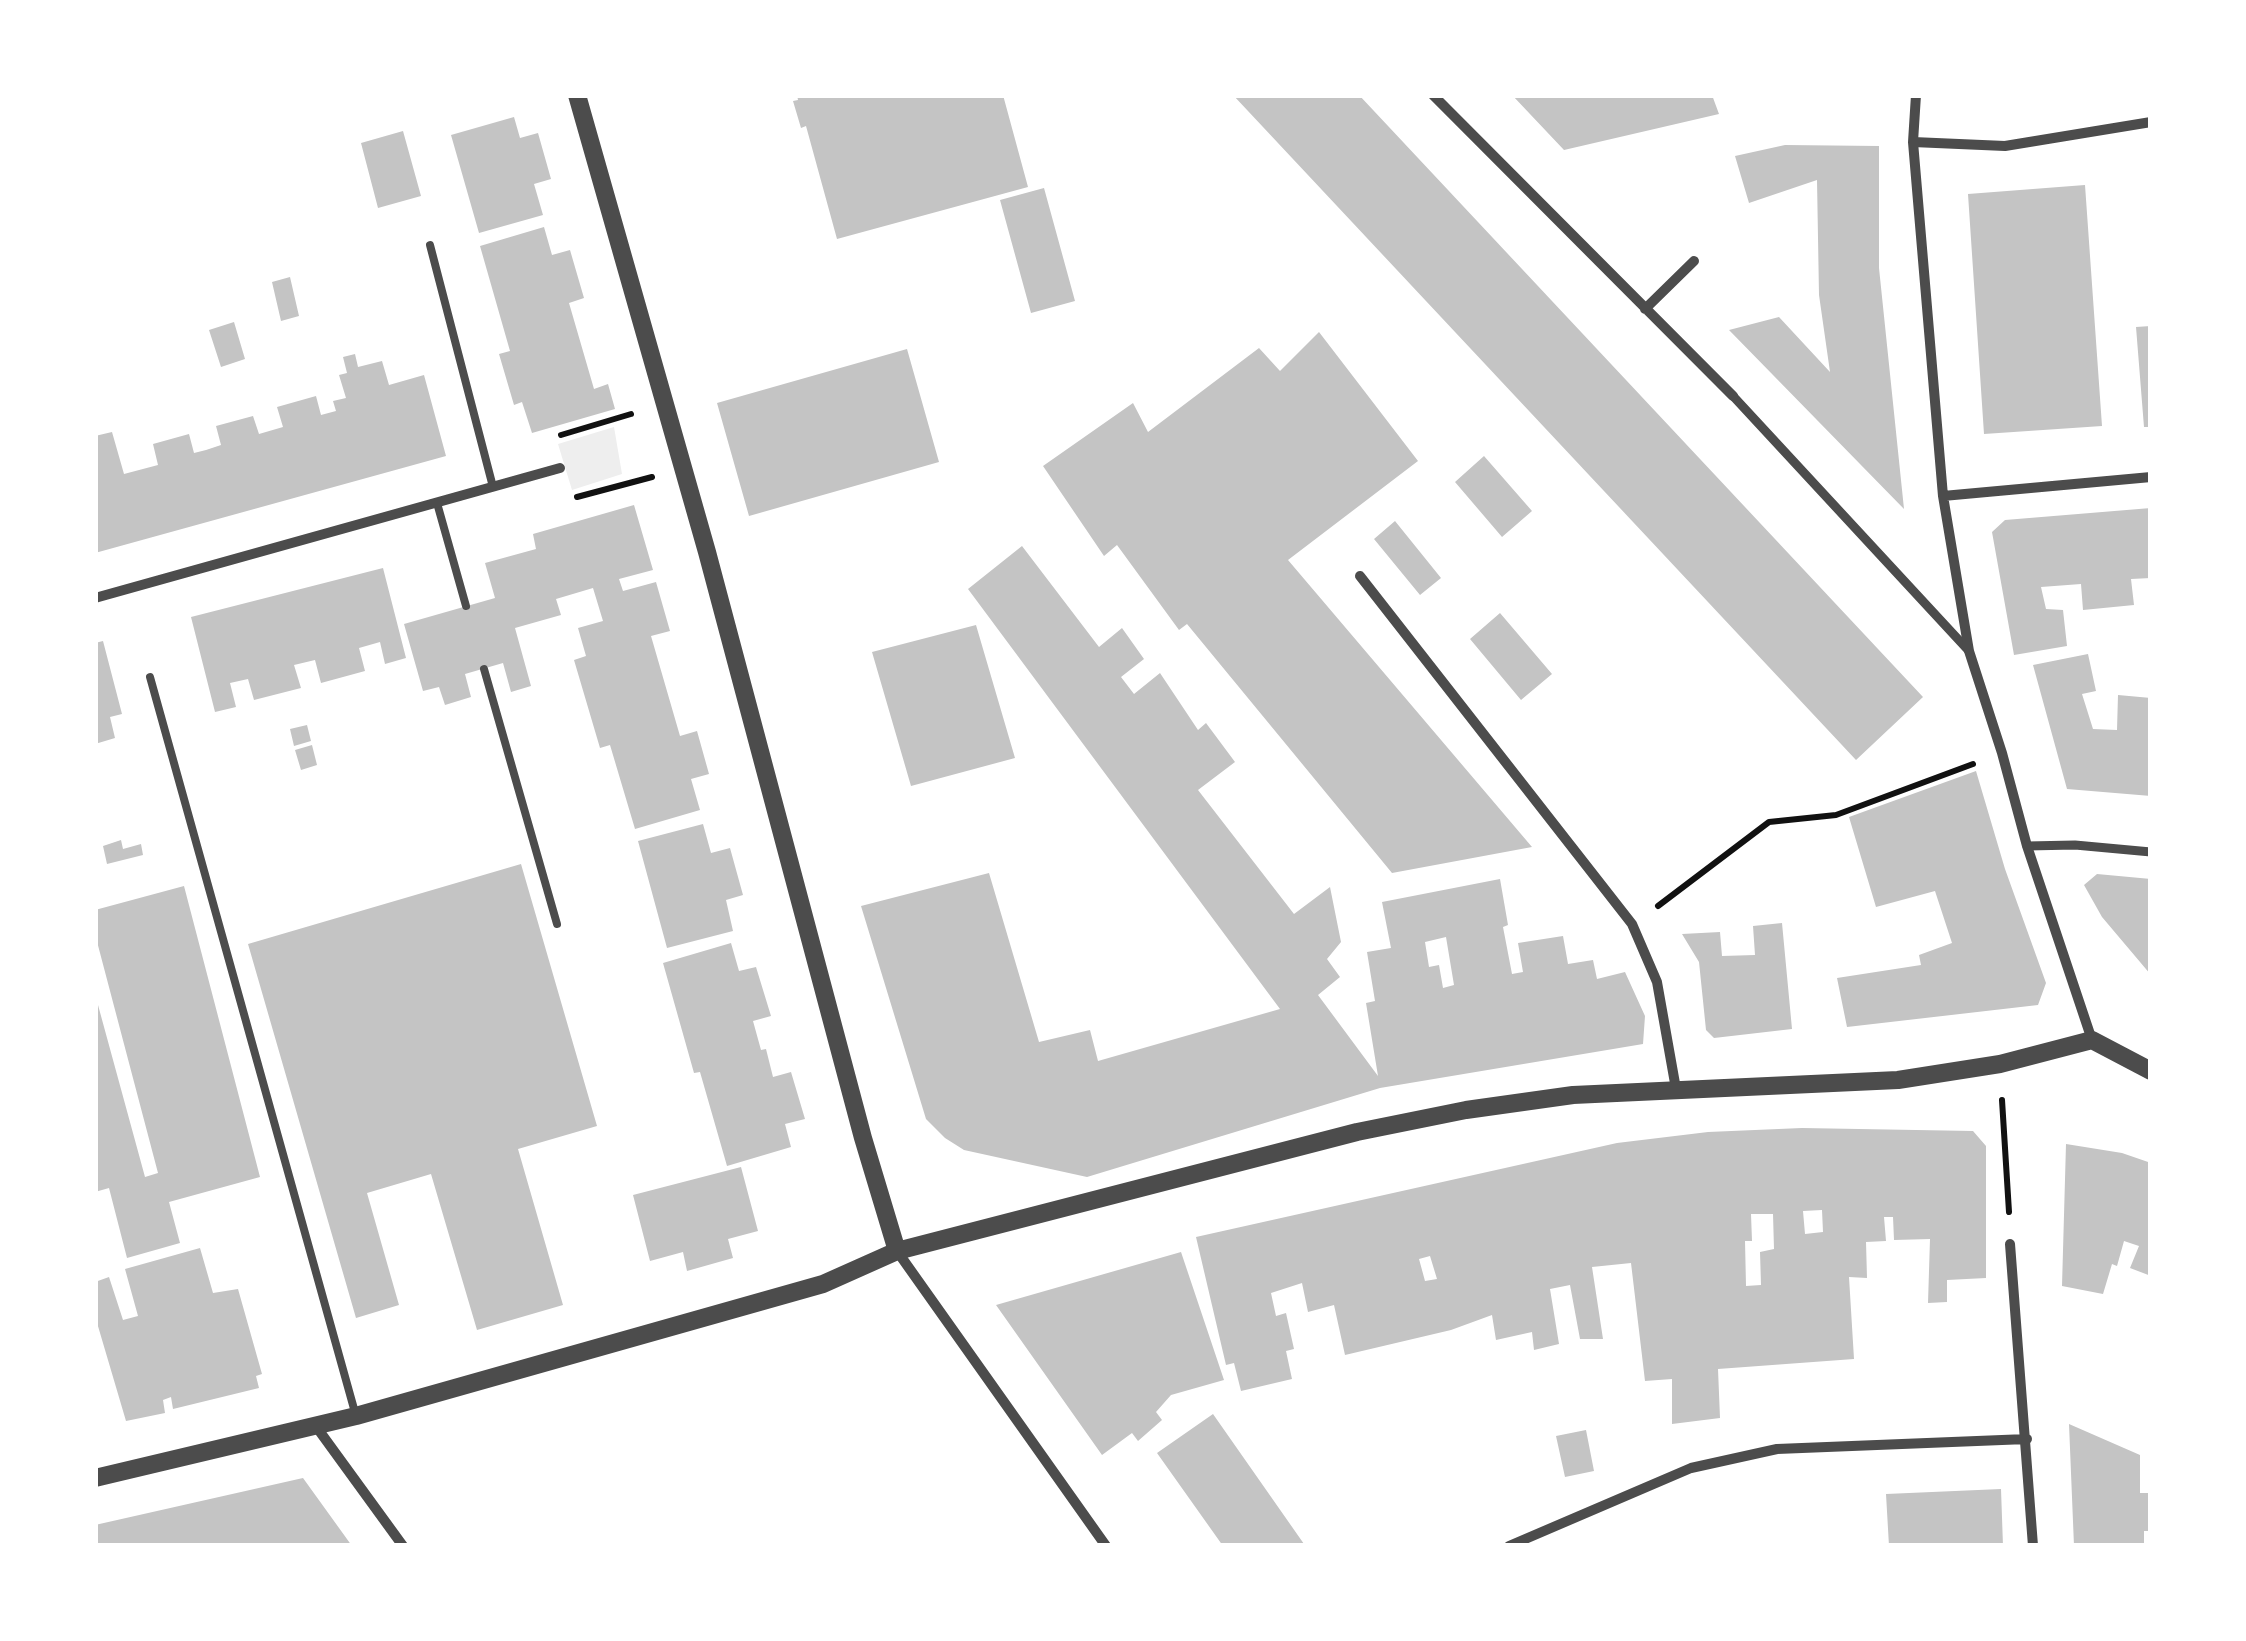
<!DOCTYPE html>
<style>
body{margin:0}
#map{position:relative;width:2246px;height:1641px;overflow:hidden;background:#fff;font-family:Inter,sans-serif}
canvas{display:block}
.frame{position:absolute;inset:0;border:98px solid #fff;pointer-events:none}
</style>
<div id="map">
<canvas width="2246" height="1641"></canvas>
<div class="frame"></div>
</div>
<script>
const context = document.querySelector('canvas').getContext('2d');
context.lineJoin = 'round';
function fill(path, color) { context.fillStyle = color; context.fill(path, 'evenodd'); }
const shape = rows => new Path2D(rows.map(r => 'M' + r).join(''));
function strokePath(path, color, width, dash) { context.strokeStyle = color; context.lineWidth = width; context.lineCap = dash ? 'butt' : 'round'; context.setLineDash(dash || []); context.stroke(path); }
const green = shape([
 [614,427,622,474,572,490,558,444]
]);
const building = shape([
 [797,95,1003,95,1028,187,837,239,806,126,801,128,793,101,798,100],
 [1233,95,1359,95,1923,697,1856,760],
 [1512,95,1712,95,1719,114,1564,150],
 [514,117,520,138,538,133,551,179,534,184,543,215,479,233,451,135],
 [403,131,421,196,378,208,361,143],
 [1785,145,1879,146,1879,268,1904,509,1729,330,1779,317,1830,372,1819,295,1817,180,1749,203,1735,156],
 [2085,185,2102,426,1984,434,1968,194],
 [1044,188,1075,301,1031,313,1000,200],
 [544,227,552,255,570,250,584,298,569,303,594,389,608,384,615,409,532,433,522,402,514,405,499,354,510,351,480,246],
 [290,277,299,316,281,321,272,282],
 [234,322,245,359,221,367,209,330],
 [2151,326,2151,427,2144,427,2136,327],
 [1319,332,1418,461,1288,560,1532,847,1392,873,1187,624,1179,630,1117,545,1104,556,1043,466,1133,403,1148,432,1259,348,1280,371],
 [907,349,939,462,749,516,717,403],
 [355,354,358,367,382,361,389,385,424,375,446,456,95,553,95,436,112,432,124,474,158,465,153,444,189,434,194,453,206,450,221,445,216,426,253,416,259,434,283,427,277,407,316,396,321,415,336,411,333,401,346,398,339,375,347,373,343,357],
 [1484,456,1532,511,1502,537,1455,482],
 [634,505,653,570,619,579,623,591,656,582,670,631,651,636,680,736,697,731,709,774,691,779,700,810,635,829,610,745,600,748,574,660,586,656,578,628,603,621,593,588,556,599,561,615,515,628,531,686,511,692,503,663,465,674,471,697,445,705,439,687,423,691,404,624,495,598,485,563,536,549,533,534],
 [2151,508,2151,578,2131,579,2134,605,2083,610,2081,584,2041,587,2046,609,2063,610,2067,646,2014,655,1992,532,2005,520],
 [1395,521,1441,578,1420,595,1374,539],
 [1022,546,1099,647,1122,628,1144,659,1121,677,1134,694,1160,673,1198,730,1206,723,1235,762,1198,790,1294,914,1330,887,1341,942,1327,959,1340,977,1318,995,1378,1076,1366,1003,1375,1001,1367,952,1391,948,1382,902,1500,879,1508,925,1503,927,1512,974,1523,972,1518,943,1563,936,1568,964,1593,960,1597,979,1625,972,1645,1016,1643,1044,1380,1088,1087,1177,964,1150,945,1138,926,1119,861,906,989,873,1039,1042,1090,1030,1098,1061,1280,1009,968,589],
 [1446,937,1454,985,1443,988,1439,965,1429,967,1425,942],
 [383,568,406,658,385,664,380,642,359,648,365,671,321,683,315,660,294,665,301,688,254,700,248,679,230,683,236,707,215,712,191,617],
 [1500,613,1552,674,1521,700,1470,639],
 [976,625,1015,758,911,786,872,652],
 [103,641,122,714,110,717,115,738,95,744,95,643],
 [2088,654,2096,691,2082,694,2093,729,2117,730,2118,695,2151,698,2151,796,2067,789,2033,665],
 [307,725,311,741,294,746,290,729],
 [312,745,317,765,301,770,295,750],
 [1976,771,2005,869,2046,983,2038,1005,1847,1027,1837,978,1921,965,1919,955,1952,943,1935,891,1876,907,1849,817],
 [703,824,711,853,730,848,743,895,726,900,733,931,667,948,638,841],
 [121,840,123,849,141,844,143,855,107,864,103,846],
 [521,864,597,1126,518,1149,563,1305,477,1330,431,1174,367,1193,399,1305,356,1318,248,944],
 [2097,874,2151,879,2151,975,2102,917,2084,885],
 [184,886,260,1177,169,1202,180,1243,127,1258,109,1188,95,1192,95,994,145,1177,158,1173,95,934,95,910],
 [1782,923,1792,1029,1714,1038,1706,1030,1699,962,1682,934,1720,932,1722,956,1755,955,1753,926],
 [731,943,739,971,756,967,771,1016,753,1021,761,1050,766,1049,773,1077,791,1072,805,1119,785,1124,791,1147,727,1166,700,1072,694,1073,663,963],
 [1802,1128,1973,1131,1986,1146,1986,1278,1947,1280,1947,1302,1928,1303,1930,1239,1894,1240,1893,1217,1884,1217,1886,1241,1866,1242,1867,1278,1849,1277,1854,1359,1718,1369,1720,1418,1672,1424,1672,1379,1645,1381,1631,1263,1592,1267,1603,1339,1580,1339,1570,1285,1550,1289,1559,1344,1534,1350,1532,1332,1496,1340,1492,1315,1451,1330,1345,1355,1334,1305,1308,1312,1302,1283,1271,1293,1276,1316,1286,1313,1294,1349,1286,1351,1292,1379,1241,1391,1234,1363,1226,1365,1196,1237,1617,1143,1708,1132],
 [1822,1210,1823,1232,1805,1234,1803,1211],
 [1751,1214,1773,1214,1774,1249,1760,1252,1761,1285,1746,1286,1745,1241,1752,1241],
 [1430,1256,1437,1279,1425,1281,1419,1259],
 [2066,1144,2122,1153,2151,1163,2151,1276,2130,1268,2139,1246,2124,1241,2117,1266,2112,1264,2103,1294,2062,1286],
 [741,1167,758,1231,728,1239,733,1258,687,1271,683,1252,650,1261,633,1195],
 [200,1248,213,1293,238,1289,262,1374,256,1376,259,1388,173,1409,171,1397,163,1400,165,1413,126,1421,95,1316,95,1282,109,1277,123,1320,138,1316,125,1269],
 [1181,1252,1224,1380,1171,1395,1156,1412,1162,1420,1138,1441,1132,1433,1102,1455,996,1305],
 [1213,1414,1304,1544,1301,1546,1223,1546,1157,1453],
 [2069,1424,2140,1455,2140,1493,2151,1493,2151,1531,2144,1531,2144,1546,2074,1546],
 [1586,1430,1594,1471,1565,1477,1556,1436],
 [303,1478,352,1546,95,1546,95,1525],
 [2001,1489,2003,1546,1889,1546,1886,1494]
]);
const path = shape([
 [561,435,631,414],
 [577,497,652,477],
 [1658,906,1769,822,1836,815,1973,764],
 [2002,1100,2009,1212]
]);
const service = shape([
 [430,245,493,487],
 [437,503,466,606],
 [484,669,557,924],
 [150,677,356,1416]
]);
const pedestrian = shape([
 [1733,396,1969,651],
 [2027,846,2075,845,2151,852]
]);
const minor = shape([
 [1433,95,1733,396],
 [1916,95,1913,142,1943,496,1969,651,2002,753,2027,846,2092,1040],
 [1913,142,2005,146,2151,122],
 [1645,309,1694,261],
 [1943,496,2151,477],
 [1360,576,1632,924,1657,982,1676,1089],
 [95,598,560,468],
 [2010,1244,2033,1546],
 [897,1251,1106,1546],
 [315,1425,403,1546],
 [1509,1546,1691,1468,1777,1449,2027,1439]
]);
const tertiary = shape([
 [577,95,707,552,863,1138,897,1251],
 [95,1478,356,1416,823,1284,897,1251,1357,1132,1466,1110,1573,1095,1898,1080,2000,1064,2092,1040,2151,1071]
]);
fill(green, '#eee');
fill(building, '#c4c4c4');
strokePath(path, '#111', 6);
strokePath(service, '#4c4c4c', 8);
strokePath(pedestrian, '#4c4c4c', 9);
strokePath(minor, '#4c4c4c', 10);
strokePath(tertiary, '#4c4c4c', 18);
</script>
